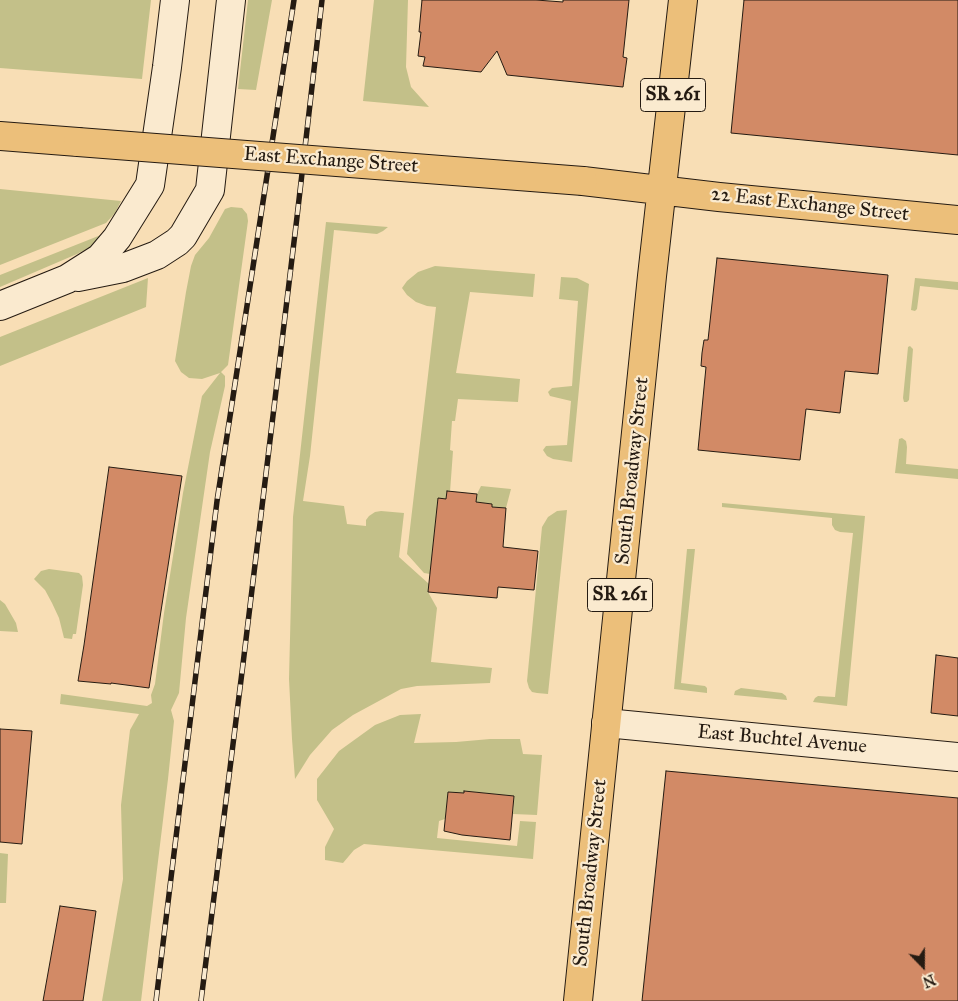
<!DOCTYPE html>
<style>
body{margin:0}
#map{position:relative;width:958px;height:1001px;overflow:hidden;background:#f8deb5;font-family:"IM FELL Great Primer",serif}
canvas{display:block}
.north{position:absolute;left:898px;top:941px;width:50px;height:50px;-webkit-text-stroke:4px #faeacf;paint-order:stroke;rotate:158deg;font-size:14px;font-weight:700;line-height:20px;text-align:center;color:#251b12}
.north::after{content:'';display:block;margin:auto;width:18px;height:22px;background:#251b12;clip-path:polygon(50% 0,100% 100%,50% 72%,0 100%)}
</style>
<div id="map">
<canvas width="958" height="1001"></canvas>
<div class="north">N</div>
</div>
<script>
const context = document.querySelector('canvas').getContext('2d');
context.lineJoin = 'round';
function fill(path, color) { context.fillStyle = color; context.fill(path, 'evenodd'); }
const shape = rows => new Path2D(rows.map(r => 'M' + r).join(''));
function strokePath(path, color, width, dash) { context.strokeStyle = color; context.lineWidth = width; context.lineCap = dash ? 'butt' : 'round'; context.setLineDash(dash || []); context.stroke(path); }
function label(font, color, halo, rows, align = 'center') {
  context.font = font + ' "IM FELL Great Primer",serif'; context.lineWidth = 4.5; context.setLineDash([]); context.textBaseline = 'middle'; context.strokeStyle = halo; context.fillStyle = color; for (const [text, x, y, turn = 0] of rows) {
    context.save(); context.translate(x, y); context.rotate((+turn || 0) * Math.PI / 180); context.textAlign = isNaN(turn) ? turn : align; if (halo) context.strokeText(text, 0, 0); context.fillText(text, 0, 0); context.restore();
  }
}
const green = shape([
 [0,0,151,0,142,79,0,68],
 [248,0,272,0,256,90,238,89],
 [374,0,408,0,406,67,411,87,429,107,363,101],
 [0,189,121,201,115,213,106,223,0,265],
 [231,207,242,208,247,214,248,221,228,365,221,372,225,376,225,386,210,452,186,618,179,693,171,710,174,721,168,779,141,1001,102,1001,123,879,121,805,130,730,139,714,60,704,61,694,147,706,152,703,151,695,155,684,164,613,183,493,202,396,220,373,202,379,189,378,181,372,175,361,186,292,191,266,195,255,209,238,225,209],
 [326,222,388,227,383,231,377,234,334,230,310,456,303,501,344,506,347,524,366,526,366,520,369,516,375,512,381,511,404,513,399,557,429,584,428,592,437,608,431,662,492,668,490,683,417,686,401,689,353,715,332,730,310,755,295,779,292,739,289,679,293,517],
 [111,231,98,243,77,254,0,287,0,275],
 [435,266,535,274,533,297,470,292,456,373,520,379,518,402,458,399,455,421,452,421,450,450,453,451,450,492,447,491,446,499,438,499,430,574,424,573,407,554,436,307,427,306,416,302,407,295,402,288,407,281,418,272],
 [561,277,577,278,589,284,572,462,553,459,547,456,543,450,546,446,567,445,571,401,550,396,548,392,552,388,572,386,578,301,559,299],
 [148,278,146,307,0,366,0,337],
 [915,278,958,282,958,290,920,286,917,309,915,311,911,310],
 [910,346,913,349,909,400,907,402,904,402,903,398,908,347],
 [902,438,906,441,907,447,906,464,958,469,958,479,895,473,899,439],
 [481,486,511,489,506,508,492,507,492,504,476,502,477,494],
 [722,503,865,516,847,706,813,702,815,698,818,696,835,697,853,533,840,532,835,530,832,525,832,518,722,507],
 [567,510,548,694,537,693,532,692,529,688,527,681,542,527,548,517,557,511],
 [687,549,695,549,681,683,705,686,707,688,707,693,674,689],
 [49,569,79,573,82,576,83,585,76,634,73,634,72,639,64,638,59,618,52,603,45,590,34,579,41,571],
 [0,600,5,604,16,623,18,632,0,631],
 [741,688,782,693,786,696,787,700,734,695,735,691],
 [421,714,414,743,456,742,490,739,520,739,523,754,542,755,537,815,513,814,514,796,465,791,464,793,448,792,445,819,439,821,437,838,517,846,520,821,536,822,533,859,364,844,354,850,343,863,325,860,325,847,334,829,317,800,317,779,339,751,375,725,400,715],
 [0,853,8,854,6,903,0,903]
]);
const building = shape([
 [422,0,536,0,563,2,563,0,629,0,623,57,627,58,623,87,507,75,497,51,481,72,423,66,425,57,418,56,421,32,419,32,422,0],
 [744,0,958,0,958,155,731,133,744,0],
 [717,258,888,275,878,374,845,371,840,413,806,409,800,460,698,450,706,367,701,366,702,353,704,340,708,340,717,258],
 [109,467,182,476,149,688,111,683,111,684,78,681,84,645,109,467],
 [447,491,477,494,476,502,492,504,492,507,506,508,503,547,538,551,534,590,498,587,497,598,428,592,438,498,446,499,447,491],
 [936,655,958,658,958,716,931,713,936,655],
 [0,729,32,731,22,844,0,842,0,729],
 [666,771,958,798,958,1001,642,1001,666,771],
 [464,791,514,796,510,840,462,835,444,831,448,792,464,793,464,791],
 [60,906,96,911,83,1001,43,1001,60,906]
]);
const secondary = shape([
 [78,277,123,268,157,255,177,242,183,236,210,190,231,0],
 [0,306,67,279,100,258,117,238,150,185,167,67,175,0],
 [606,723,958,757]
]);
const primary = shape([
 [0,136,78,142],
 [583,181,719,197,958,220],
 [578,1001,652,276,683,0]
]);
const rail = shape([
 [156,1001,217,501,294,0],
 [201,1001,243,664,297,217,322,0]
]);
const primaryBridge = shape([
 [78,142,583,181]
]);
const shields = [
 [673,95,65],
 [620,595,65]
];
const shieldNames = [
 ["SR 261",673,95],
 ["SR 261",620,595]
];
const streetNames = [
 ["East Exchange Street",331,161,4],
 ["22 East Exchange Street",810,205,6],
 ["South Broadway Street",633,471,-84],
 ["East Buchtel Avenue",782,740,5],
 ["South Broadway Street",591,873,-84]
];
fill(green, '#c3c089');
fill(building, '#d28a66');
strokePath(building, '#251b12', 1);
strokePath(secondary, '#251b12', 30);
strokePath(primary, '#251b12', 30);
strokePath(secondary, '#faeacf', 28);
strokePath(primary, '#ecbf7a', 28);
strokePath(rail, '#251b12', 5.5);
strokePath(rail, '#faeacf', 4, [11]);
strokePath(primaryBridge, '#251b12', 30, []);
strokePath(primaryBridge, '#ecbf7a', 28);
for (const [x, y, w] of shields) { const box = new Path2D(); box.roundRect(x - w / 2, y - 16.5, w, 33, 4); context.fillStyle = '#faeacf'; context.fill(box); strokePath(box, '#251b12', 1); }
label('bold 19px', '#251b12', null, shieldNames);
label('20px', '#251b12', '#faeacf', streetNames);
</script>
